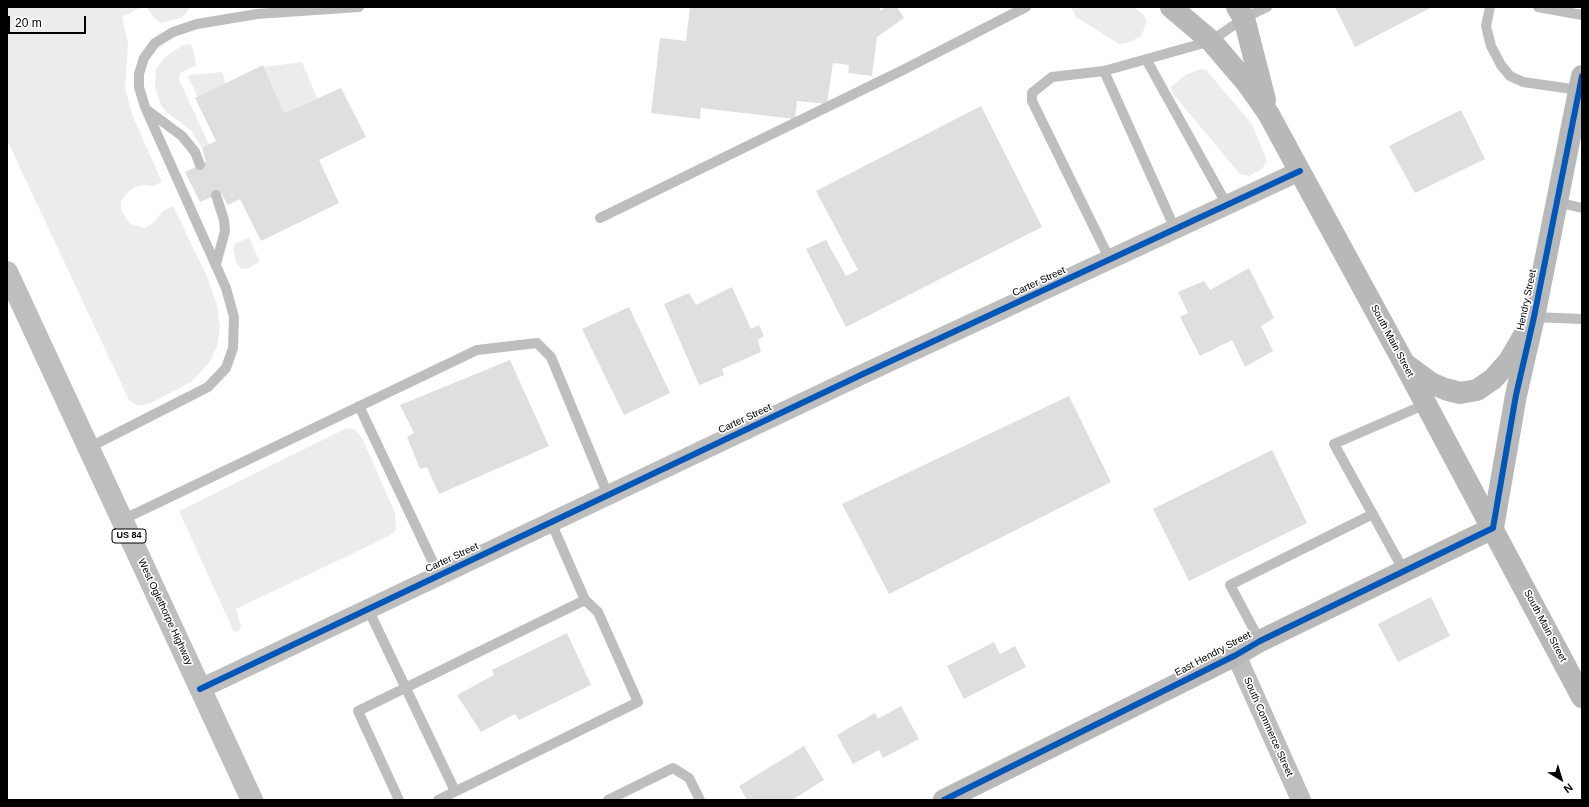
<!DOCTYPE html>
<style>
body{margin:0}
#map{position:relative;width:1589px;height:807px;overflow:hidden;background:#fff;font-family:Arial,sans-serif}
canvas{display:block}
.frame{position:absolute;inset:0;border:8px solid #000;pointer-events:none}
.north{position:absolute;left:1541px;top:759px;width:40px;height:40px;-webkit-text-stroke:3px #fff;paint-order:stroke;rotate:142deg;font-size:11px;font-weight:700;line-height:16px;text-align:center;color:#000}
.north::after{content:'';display:block;margin:auto;width:14px;height:18px;background:#000;clip-path:polygon(50% 0,100% 100%,50% 72%,0 100%)}
.scale{position:absolute;left:8px;top:16px;width:78px;height:18px;box-sizing:border-box;border:2px solid #000;border-top:0;padding-left:5px;font-size:12px;line-height:14px;white-space:nowrap;color:#000;-webkit-text-stroke:3px #fff;paint-order:stroke}
</style>
<div id="map">
<canvas width="1589" height="807"></canvas>
<div class="frame"></div>
<div class="north">N</div>
<div class="scale">20 m</div>
</div>
<script>
const context = document.querySelector('canvas').getContext('2d');
context.lineJoin = 'round';
function fill(path, color) { context.fillStyle = color; context.fill(path, 'evenodd'); }
const shape = rows => new Path2D(rows.map(r => 'M' + r).join(''));
function strokePath(path, color, width, dash) { context.strokeStyle = color; context.lineWidth = width; context.lineCap = dash ? 'butt' : 'round'; context.setLineDash(dash || []); context.stroke(path); }
function label(font, color, halo, rows, align = 'center') {
  context.font = font + ' Arial,sans-serif'; context.lineWidth = 3.5; context.setLineDash([]); context.textBaseline = 'middle'; context.strokeStyle = halo; context.fillStyle = color; for (const [text, x, y, turn = 0] of rows) {
    context.save(); context.translate(x, y); context.rotate((+turn || 0) * Math.PI / 180); context.textAlign = isNaN(turn) ? turn : align; if (halo) context.strokeText(text, 0, 0); context.fillText(text, 0, 0); context.restore();
  }
}
const green = shape([
 [7,7,142,7,122,17,128,43,125,88,133,117,162,182,153,186,145,185,135,187,126,194,121,202,121,210,130,224,145,228,152,224,163,211,173,206,208,279,217,305,220,327,217,347,209,363,191,382,151,403,138,406,129,400,7,140],
 [147,7,188,7,189,10,181,18,160,23,154,18],
 [1071,7,1134,7,1143,14,1147,22,1141,36,1130,42,1119,44,1076,17],
 [190,44,193,49,196,65,180,73,179,79,209,145,202,148,191,130,170,115,162,107,155,88,156,69,164,58,183,45],
 [302,62,317,98,284,113,264,67],
 [1200,69,1206,70,1252,124,1267,161,1262,169,1249,176,1240,174,1173,94,1171,87,1185,75],
 [222,72,226,83,198,97,188,77,190,75],
 [249,238,260,262,248,268,241,269,236,262,233,248,236,243],
 [347,428,354,429,362,438,395,513,396,530,387,537,236,609,241,626,239,631,234,632,179,511]
]);
const building = shape([
 [690,7,880,7,880,11,886,7,897,7,904,18,877,37,872,76,848,73,849,65,833,63,827,104,797,101,795,119,701,108,700,119,651,113,660,38,686,41],
 [1335,7,1432,7,1355,47],
 [263,65,284,113,341,88,366,137,319,160,339,203,261,241,240,199,228,205,221,193,200,202,185,172,206,162,202,148,216,141,195,98],
 [981,106,1042,227,846,327,806,249,826,240,846,276,858,270,816,191],
 [1461,110,1485,159,1415,193,1389,146],
 [1249,268,1274,318,1261,326,1273,351,1245,367,1232,340,1200,356,1180,317,1188,313,1178,292,1204,281,1210,290],
 [732,287,751,329,759,325,764,336,758,340,761,352,722,369,724,375,699,385,664,304,689,293,696,305],
 [629,307,670,393,624,415,582,329],
 [510,360,549,446,439,494,427,467,420,469,407,437,414,433,400,405],
 [1069,396,1111,482,889,594,842,504],
 [1272,450,1307,523,1189,581,1153,509],
 [1431,597,1450,636,1398,662,1378,624],
 [567,633,591,685,519,720,515,714,481,732,457,695,494,675,492,670],
 [994,642,1000,654,1015,646,1026,667,964,699,947,666],
 [901,706,919,739,883,758,879,750,853,764,837,735,875,713,878,719],
 [804,746,824,780,792,800,747,800,739,786]
]);
const lane = shape([
 [1490,7,1486,26,1491,46,1501,65,1510,76,1523,82,1579,90],
 [1538,7,1582,15],
 [1146,59,1227,205],
 [1104,71,1175,229],
 [147,110,182,136,195,152,200,165],
 [216,195,224,220,225,231,216,264],
 [1557,202,1582,208],
 [600,218,903,70,1026,7],
 [1110,260,1032,101,1032,93,1052,77,1104,71,1211,41,1244,18,1267,7],
 [1534,317,1582,319],
 [359,406,439,575],
 [88,448,208,387,226,368,233,348,234,317,226,288,145,107,139,87,139,74,144,58,155,43,173,32,197,24,257,14,359,7],
 [122,520,477,350,537,343,551,357,608,495],
 [1404,571,1334,444,1426,404],
 [368,609,455,791],
 [1260,641,1230,585,1373,514],
 [399,800,358,711,585,600],
 [438,800,638,702,598,612,585,600,551,522],
 [608,800,673,768,689,778,700,800]
]);
const street = shape([
 [1236,655,1301,800],
 [200,689,863,374,1300,171]
]);
const secondary = shape([
 [1171,7,1211,41,1246,82,1268,113,1404,363,1582,697],
 [1237,7,1244,18,1265,100],
 [1408,366,1431,383,1445,389,1460,393,1477,390,1493,379,1509,361,1523,337],
 [1493,528,1516,395,1534,317,1582,76],
 [944,800,1236,655,1260,641,1493,528]
]);
const highway = shape([
 [7,272,252,800]
]);
const cycleway = shape([
 [200,689,863,374,1300,171],
 [944,800,1236,655,1260,641,1493,528,1516,395,1534,317,1582,76]
]);
const shields = [
 [129,536,34]
];
const shieldNames = [
 ["US 84",129,536]
];
const streetNames = [
 ["Carter Street",1039,282,-25],
 ["Hendry Street",1527,300,-78],
 ["South Main Street",1392,341,62],
 ["Carter Street",745,419,-25],
 ["Carter Street",452,558,-25],
 ["West Oglethorpe Highway",165,612,65],
 ["South Main Street",1545,626,62],
 ["East Hendry Street",1213,654,-28],
 ["South Commerce Street",1268,727,66]
];
fill(green, '#ececec');
fill(building, '#dfdfdf');
strokePath(lane, '#bebebe', 10);
strokePath(street, '#bebebe', 20);
strokePath(secondary, '#b8b8b8', 22);
strokePath(highway, '#bebebe', 22);
strokePath(cycleway, '#0057b8', 6);
for (const [x, y, w] of shields) { const box = new Path2D(); box.roundRect(x - w / 2, y - 7, w, 14, 3); context.fillStyle = '#fff'; context.fill(box); strokePath(box, '#000', 1); }
label('bold 9px', '#000', null, shieldNames);
label('10px', '#000', '#fff', streetNames);
</script>
